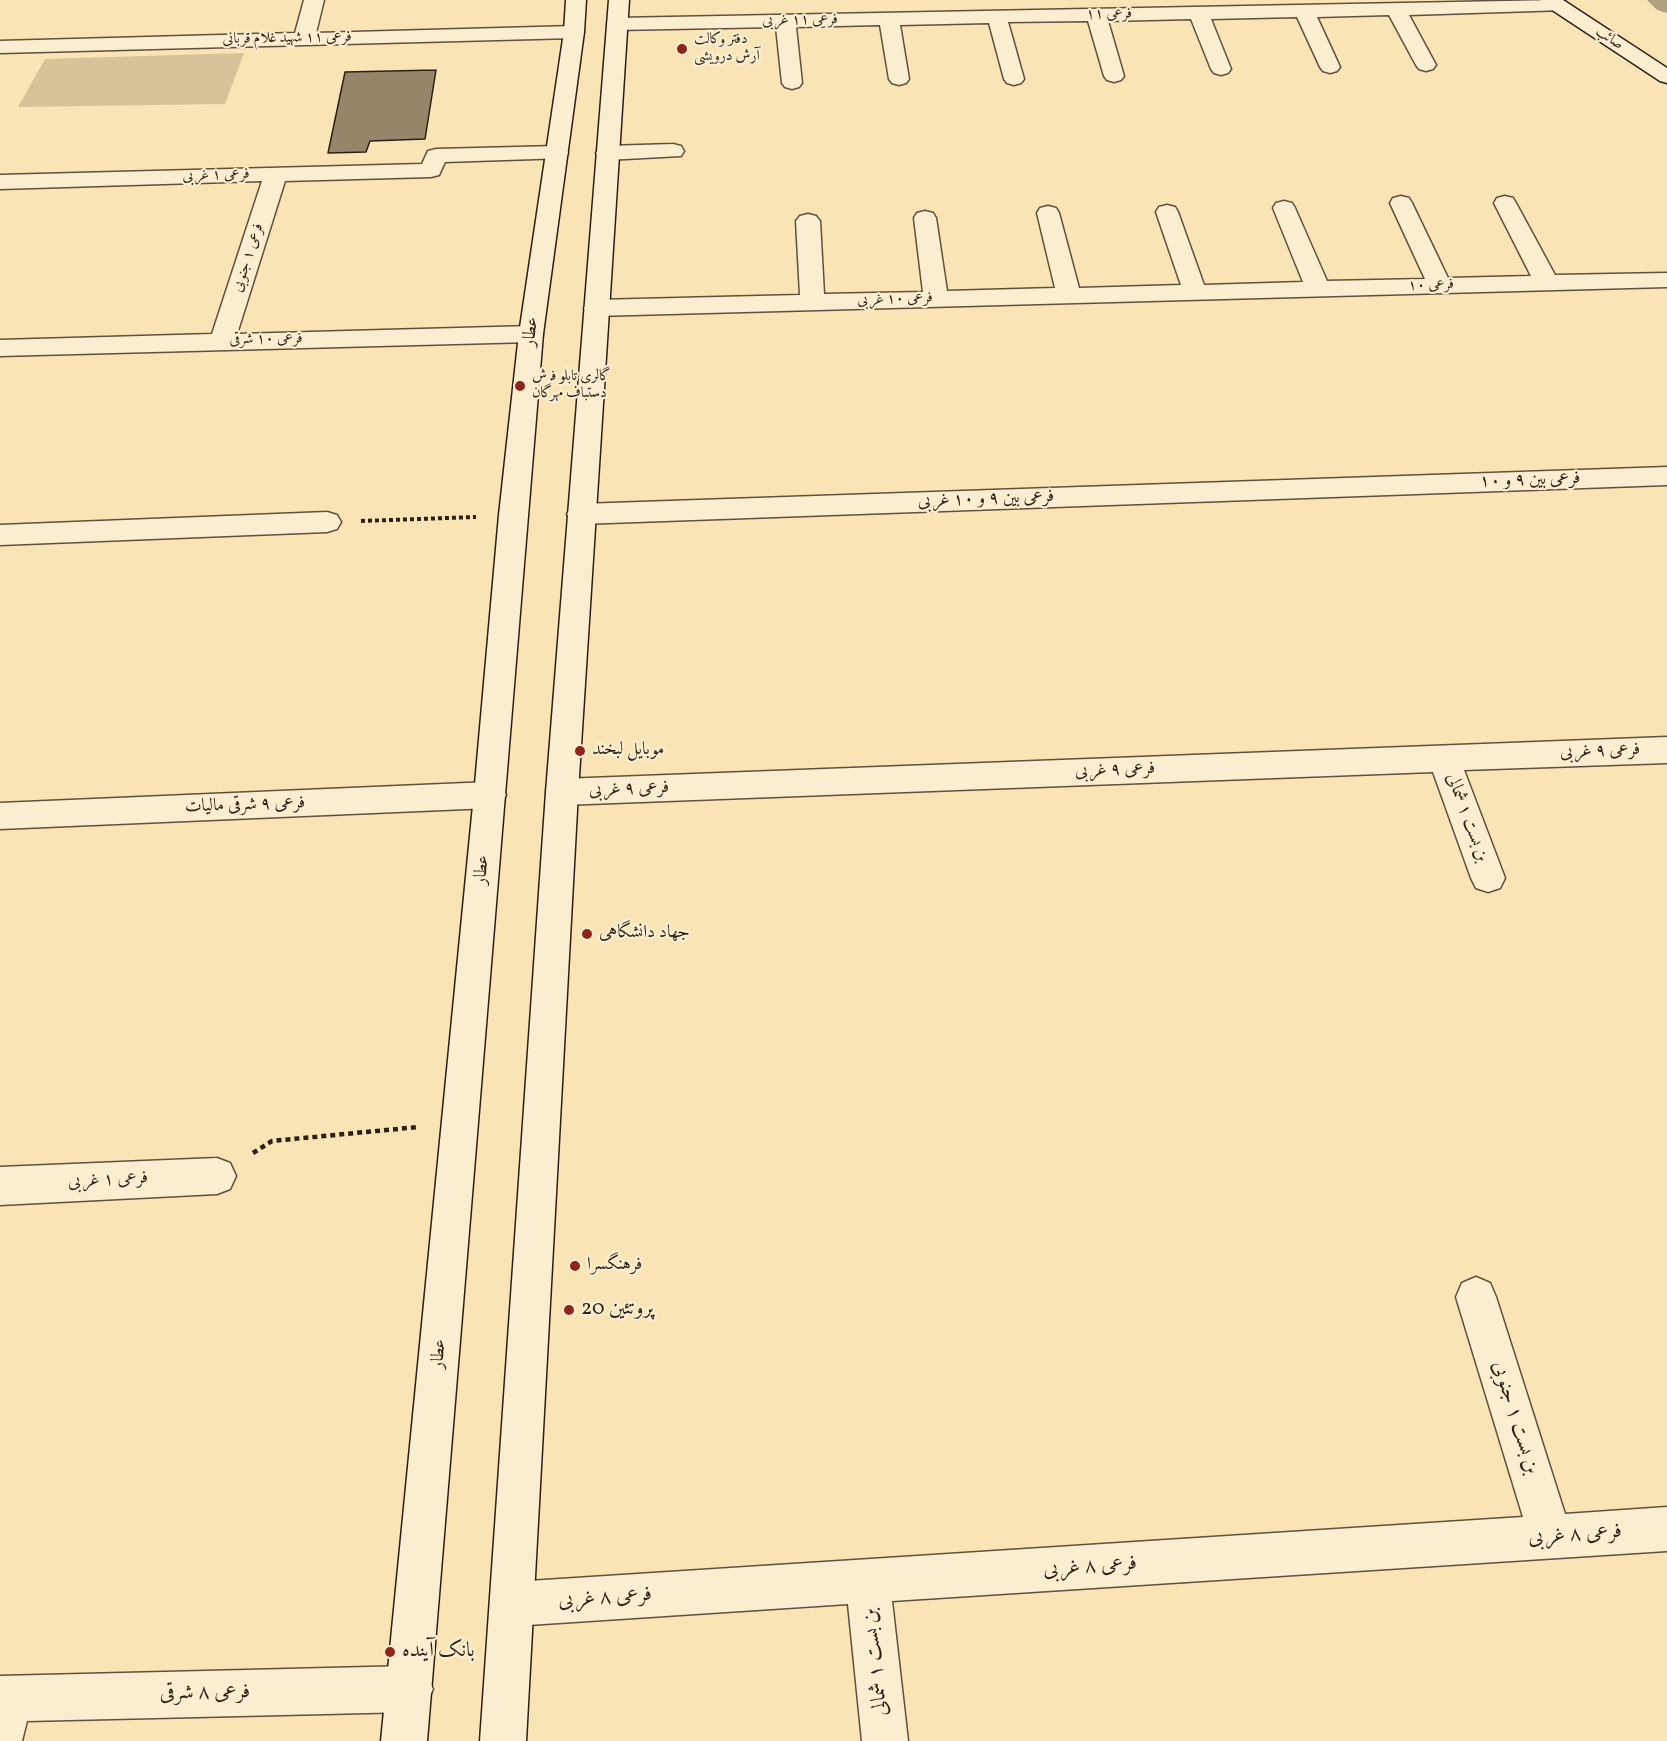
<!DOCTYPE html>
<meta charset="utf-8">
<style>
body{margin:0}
canvas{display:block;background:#f9e4b5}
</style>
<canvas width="1667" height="1741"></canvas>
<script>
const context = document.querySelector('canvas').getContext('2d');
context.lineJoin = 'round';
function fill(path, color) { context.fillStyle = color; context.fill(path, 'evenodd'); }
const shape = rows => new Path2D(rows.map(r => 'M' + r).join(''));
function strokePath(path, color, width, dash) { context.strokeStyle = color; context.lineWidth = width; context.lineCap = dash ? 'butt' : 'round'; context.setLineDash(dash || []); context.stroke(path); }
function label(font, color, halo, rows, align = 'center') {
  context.font = font + ' Vollkorn,Amiri,serif'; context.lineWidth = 4.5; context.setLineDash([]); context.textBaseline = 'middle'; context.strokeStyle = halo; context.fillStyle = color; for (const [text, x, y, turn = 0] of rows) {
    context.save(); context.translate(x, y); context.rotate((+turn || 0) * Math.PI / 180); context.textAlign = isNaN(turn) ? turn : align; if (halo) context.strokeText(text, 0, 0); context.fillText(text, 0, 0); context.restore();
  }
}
const green = shape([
 [244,53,225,104,18,107,45,59]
]);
const canal = shape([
 [1647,0,1667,0,1667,13,1657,10,1647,0]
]);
const building = shape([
 [436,70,425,139,370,141,366,152,328,153,345,72,436,70]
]);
const pathFar1 = shape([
 [361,521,476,517]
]);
const path = shape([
 [253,1153,272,1141,418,1127]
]);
const street = shape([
 [304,0,324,0,316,33,574,26,581,28,584,32,581,36,574,38,0,53,0,41,295,33,304,0],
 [1559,0,1566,2,1569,6,1566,10,1409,15,1436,65,1433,69,1426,71,1419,69,1416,65,1389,15,1317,17,1340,67,1337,71,1330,73,1323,71,1320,67,1297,17,1211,19,1231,69,1228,73,1221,75,1214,73,1211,69,1191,19,1108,21,1124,76,1121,80,1114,82,1107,80,1104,76,1088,21,1008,22,1024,79,1021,83,1014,85,1007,83,1004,79,989,23,900,25,909,79,906,83,899,85,892,83,889,79,880,25,796,27,802,83,799,87,792,89,785,87,782,83,776,27,617,30,610,28,607,24,610,20,617,18,1559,0],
 [673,144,681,146,684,151,681,156,607,160,599,158,596,153,599,148,607,146,673,144],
 [557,146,565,148,568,153,565,158,445,162,439,175,431,177,285,181,237,334,531,326,540,328,543,334,540,340,531,342,0,356,0,340,212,334,262,181,0,189,0,175,422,164,428,151,436,149,557,146],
 [1401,196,1409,198,1412,203,1448,278,1531,276,1494,203,1497,198,1505,196,1513,198,1516,203,1555,275,1667,273,1667,287,596,316,587,313,584,308,587,303,596,300,800,295,796,221,800,216,808,214,816,216,820,221,824,294,923,292,914,218,917,213,925,211,933,213,936,218,947,291,1055,288,1037,213,1040,208,1048,206,1056,208,1059,213,1079,288,1181,285,1156,212,1159,207,1167,205,1175,207,1178,212,1204,285,1303,282,1273,208,1276,203,1284,201,1292,203,1295,208,1327,281,1425,279,1390,203,1393,198,1401,196],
 [1667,467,1667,485,581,524,571,521,567,514,571,507,581,504,1667,467],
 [327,512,337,515,341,522,337,529,327,532,0,545,0,525,327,512],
 [1667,737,1667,763,1464,770,1505,878,1500,888,1488,892,1476,888,1471,878,1433,772,562,805,551,801,546,792,551,783,562,779,1667,737],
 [490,782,501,786,506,795,501,804,490,808,0,829,0,803,490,782],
 [217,1158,230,1163,236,1176,230,1189,217,1194,0,1205,0,1167,217,1158],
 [1476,1277,1490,1283,1496,1297,1565,1514,1667,1507,1667,1551,892,1601,908,1741,862,1741,848,1604,513,1626,497,1620,491,1604,497,1588,513,1582,1523,1517,1456,1297,1462,1283,1476,1277],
 [410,1666,426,1673,433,1689,426,1705,410,1712,27,1721,22,1741,0,1741,0,1676,410,1666]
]);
const secondary = shape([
 [566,0,586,0,584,32,543,334,427,1741,381,1741,474,795,499,515,519,334,564,32,566,0],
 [609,0,629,0,578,792,526,1741,480,1741,546,792,609,0],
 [1540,0,1563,0,1667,68,1667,83,1660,81,1543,4,1540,0]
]);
const markers = [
 [682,49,6,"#8f2418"],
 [520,386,6,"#8f2418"],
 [580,751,6,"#8f2418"],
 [587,934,6,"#8f2418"],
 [575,1266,6,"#8f2418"],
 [569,1310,6,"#8f2418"],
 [390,1652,6,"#8f2418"]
];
const farStreetnames = [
 ["فرعی ۱۱",1109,15,-1],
 ["فرعی ۱۱ غربی",800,21,-1],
 ["فرعی ۱۱ شهید غلام قربانی",287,39,-1],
 ["صائب",1609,39,33],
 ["فرعی ۱ غربی",216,176,-2],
 ["فرعی ۱ جنوبی",249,258,-72],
 ["فرعی ۱۰",1431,286,-2],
 ["فرعی ۱۰ غربی",895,300,-2],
 ["فرعی ۱۰ شرقی",266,340,-1]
];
const farPoinames = [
 ["دفتر وکالت",694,40],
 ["آرش درویشی",694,57],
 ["گالری تابلو فرش",532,377],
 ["دستباف مهرگان",532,394]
];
const streetNames = [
 ["عطار",532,332,-83],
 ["فرعی بین ۹ و ۱۰",1530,481,-2],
 ["فرعی بین ۹ و ۱۰ غربی",986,500,-2],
 ["فرعی ۹ غربی",1600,752,-2],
 ["فرعی ۹ غربی",1115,771,-2],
 ["فرعی ۹ غربی",629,790,-2],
 ["فرعی ۹ شرقی مالیات",245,806,-2],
 ["بن بست ۱ شمالی",1466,818,70],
 ["عطار",483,870,-85],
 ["فرعی ۱ غربی",108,1181,-3],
 ["عطار",440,1354,-85]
];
const poiNames = [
 ["موبایل لبخند",592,751],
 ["جهاد دانشگاهی",599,934],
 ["فرهنگسرا",587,1266]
];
const nearPoinames = [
 ["پروتئین 20",581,1310],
 ["بانک آینده",402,1652]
];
const nearStreetnames = [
 ["بن بست ۱ جنوبی",1514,1418,73],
 ["فرعی ۸ غربی",1575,1536,-4],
 ["فرعی ۸ غربی",1090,1568,-4],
 ["فرعی ۸ غربی",605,1599,-4],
 ["بن بست ۱ شمالی",877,1662,-96],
 ["فرعی ۸ شرقی",205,1694,-1]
];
fill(green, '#d6c39a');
fill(canal, '#b4a17f');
fill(building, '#978569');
strokePath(building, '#2d1f16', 1.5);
strokePath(street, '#60503e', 3);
strokePath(secondary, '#2d1f16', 3);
strokePath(pathFar1, '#2d1f16', 4, [4, 3]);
strokePath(path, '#2d1f16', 4.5, [5, 4]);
fill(street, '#fbedcf');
fill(secondary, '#fbedcf');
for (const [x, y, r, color] of markers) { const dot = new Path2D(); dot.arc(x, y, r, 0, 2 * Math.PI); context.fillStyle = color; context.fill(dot); strokePath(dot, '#fbedcf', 2); }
label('15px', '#2d1f16', '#fbedcf', farStreetnames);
label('15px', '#2d1f16', '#fbedcf', farPoinames, 'left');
label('18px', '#2d1f16', '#fbedcf', streetNames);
label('18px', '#2d1f16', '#fbedcf', poiNames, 'left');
label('21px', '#2d1f16', '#fbedcf', nearPoinames, 'left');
label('21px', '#2d1f16', '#fbedcf', nearStreetnames);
</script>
